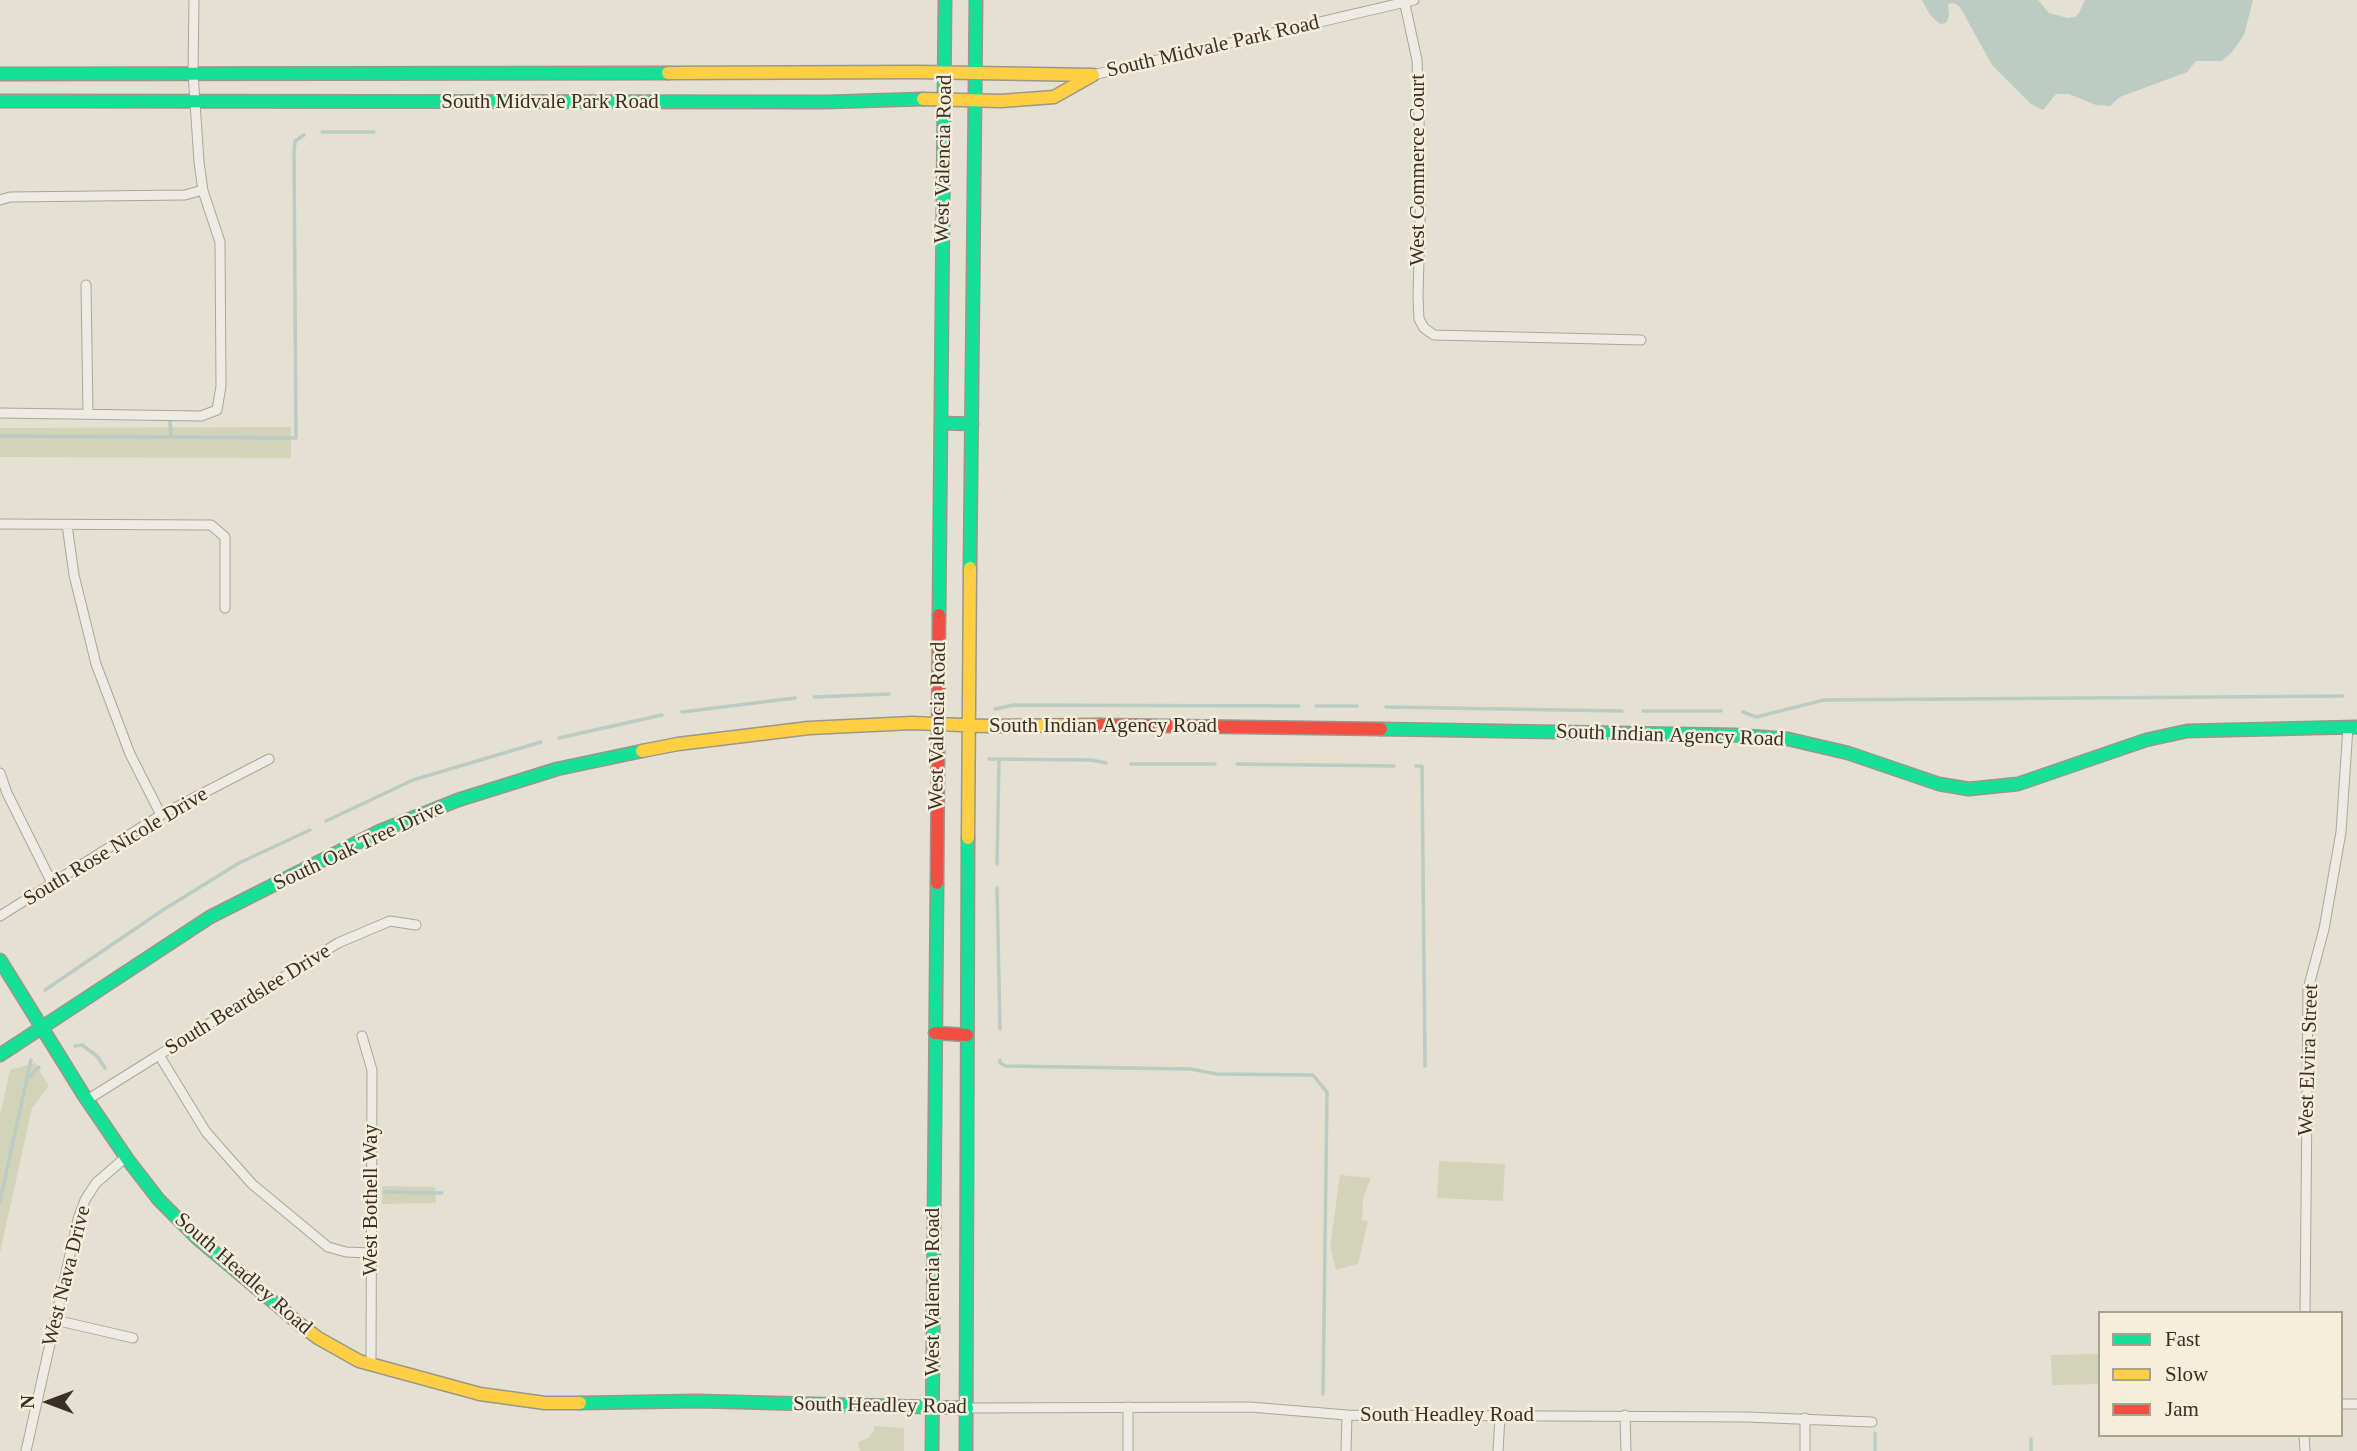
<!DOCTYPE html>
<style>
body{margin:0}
#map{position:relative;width:2357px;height:1451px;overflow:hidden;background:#e4e1d3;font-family:Georgia,serif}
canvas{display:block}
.legend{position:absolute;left:2098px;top:1311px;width:245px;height:126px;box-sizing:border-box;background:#f4eeda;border:2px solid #a9a291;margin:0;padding:9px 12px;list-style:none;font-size:21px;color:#392f23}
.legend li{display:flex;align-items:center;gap:14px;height:35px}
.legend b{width:35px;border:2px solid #a9a291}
.north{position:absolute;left:14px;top:1367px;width:70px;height:70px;-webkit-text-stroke:5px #f4eeda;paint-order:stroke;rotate:270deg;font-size:19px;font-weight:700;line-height:28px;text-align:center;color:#392f23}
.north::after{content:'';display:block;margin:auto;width:24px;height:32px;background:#392f23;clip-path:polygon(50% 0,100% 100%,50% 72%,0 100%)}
</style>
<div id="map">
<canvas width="2357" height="1451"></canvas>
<ul class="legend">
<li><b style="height:9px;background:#16e098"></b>Fast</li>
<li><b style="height:9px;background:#ffcf43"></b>Slow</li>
<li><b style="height:9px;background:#f24e42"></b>Jam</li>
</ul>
<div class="north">N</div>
</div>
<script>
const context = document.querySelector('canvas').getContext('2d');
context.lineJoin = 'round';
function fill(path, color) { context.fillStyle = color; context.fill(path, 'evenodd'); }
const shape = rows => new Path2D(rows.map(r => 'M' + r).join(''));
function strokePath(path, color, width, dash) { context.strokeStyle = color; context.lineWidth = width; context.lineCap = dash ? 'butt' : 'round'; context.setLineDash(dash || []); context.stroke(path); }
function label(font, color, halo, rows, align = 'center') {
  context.font = font + ' Georgia,serif'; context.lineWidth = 5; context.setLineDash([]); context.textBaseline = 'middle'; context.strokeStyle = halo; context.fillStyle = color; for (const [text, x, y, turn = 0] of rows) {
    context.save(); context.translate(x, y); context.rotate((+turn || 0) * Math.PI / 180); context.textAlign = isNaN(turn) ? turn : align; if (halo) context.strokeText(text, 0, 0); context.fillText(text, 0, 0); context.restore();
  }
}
const green = shape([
 [291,427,291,458,0,457,0,428],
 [35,1063,49,1086,32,1108,0,1253,0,1115,10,1070],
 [1439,1161,1505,1164,1503,1201,1437,1198],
 [1340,1175,1371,1178,1363,1199,1362,1220,1368,1221,1358,1264,1336,1270,1330,1247],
 [382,1186,435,1187,436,1203,382,1204],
 [2100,1354,2100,1384,2052,1385,2051,1355],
 [874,1426,904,1428,904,1451,860,1451,858,1442,868,1438,874,1431]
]);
const water = shape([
 [1922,0,2038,0,2049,13,2068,18,2075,17,2079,13,2085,0,2253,0,2244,35,2232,52,2222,61,2196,61,2187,72,2120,97,2110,106,2096,105,2069,94,2056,94,2043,110,2031,104,1992,65,1960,7,1954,3,1948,4,1949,17,1946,23,1940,24,1930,15]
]);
const stream = shape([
 [322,132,374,132],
 [170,421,171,436],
 [0,436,296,438,294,153,295,141,304,135],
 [814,697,889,694],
 [1316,706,1357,706],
 [1386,707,1622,711],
 [995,709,1013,705,1299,706],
 [1643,711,1721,711],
 [682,712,795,698],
 [1743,712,1756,717,1824,700,2343,696],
 [559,738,662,715],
 [989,759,1091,760,1106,763],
 [1131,764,1215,764],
 [1237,764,1394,766],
 [1416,766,1422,766,1425,1066],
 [326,821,413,780,541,742],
 [997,864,999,760],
 [997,888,1000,1029],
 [45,990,163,910,239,863,310,830],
 [75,1046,82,1045,97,1056,105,1068],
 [1000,1060,1000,1063,1006,1066,1190,1069,1217,1074,1313,1075,1327,1092,1323,1394],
 [29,1078,39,1067],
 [385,1192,442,1193],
 [0,1201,31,1060],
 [1875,1451,1875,1433],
 [2031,1451,2031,1439]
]);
const street = shape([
 [1404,0,1417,60,1421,180,1418,297,1419,319,1424,328,1434,335,1641,340],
 [1093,75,1414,0],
 [0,200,10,197,185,195,203,190],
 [86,285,88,413],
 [0,413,201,416,217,410,221,386,220,242,203,191,199,162,193,73,194,0],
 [0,524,211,525,225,537,225,608],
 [67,525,74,575,96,664,130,754,161,815],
 [0,773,7,793,52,883],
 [0,916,161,815,269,759],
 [362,1036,372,1070,371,1364],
 [159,1055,206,1132,252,1184,328,1247,346,1252,371,1253],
 [87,1100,338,943,390,921,416,925],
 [2305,1313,2308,989,2324,929,2341,832,2348,727],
 [55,1320,133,1338],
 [2341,1404,2357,1404],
 [967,1408,1250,1407,1347,1415,1747,1417,1872,1422],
 [1625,1415,1626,1451],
 [2304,1435,2305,1451],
 [26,1451,78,1219,85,1200,96,1183,126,1157],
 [1128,1451,1128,1407],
 [1346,1451,1347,1415],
 [1498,1451,1500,1417],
 [1805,1451,1805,1418]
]);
const fast = shape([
 [0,74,668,73],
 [0,101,826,102,923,99],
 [941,423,972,424],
 [970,568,976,0],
 [939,615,945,0],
 [1381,729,1734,735,1788,739,1848,753,1939,784,1969,789,2018,784,2146,740,2187,731,2357,727],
 [0,960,83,1094,128,1160,159,1200,197,1238,302,1326],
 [0,1055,210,917,380,831,458,800,557,769,642,751],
 [580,1403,697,1401,967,1408],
 [932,1451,937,883],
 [966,1451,968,838]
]);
const slow = shape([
 [668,73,917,72,1093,75],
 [923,99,1001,101,1054,97,1093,75],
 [642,751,678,744,809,728,912,723,987,726,1100,725],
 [968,838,970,568],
 [302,1326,318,1338,359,1361,480,1394,545,1403,580,1403]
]);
const jam = shape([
 [1100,725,1381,729],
 [937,883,939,615],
 [935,1033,967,1035]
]);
const streetNames = [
 ["South Midvale Park Road",1213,47,-13],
 ["South Midvale Park Road",550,102],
 ["West Valencia Road",944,159,-89],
 ["West Commerce Court",1418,170,-90],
 ["West Valencia Road",938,726,-89],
 ["South Indian Agency Road",1103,726],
 ["South Indian Agency Road",1670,736,2],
 ["South Oak Tree Drive",359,846,-25],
 ["South Rose Nicole Drive",116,847,-31],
 ["South Beardslee Drive",248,1000,-32],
 ["West Elvira Street",2309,1060,-88],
 ["West Bothell Way",371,1200,-90],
 ["South Headley Road",243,1274,41],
 ["West Nava Drive",67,1276,-76],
 ["West Valencia Road",933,1292,-90],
 ["South Headley Road",880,1406,1],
 ["South Headley Road",1447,1415]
];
fill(green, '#d1d4b7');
fill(water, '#bccbc3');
strokePath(stream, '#bccbc3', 3.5);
strokePath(street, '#aaa69b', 11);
strokePath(fast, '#9a968b', 15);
strokePath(slow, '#9a968b', 15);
strokePath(jam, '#9a968b', 15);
strokePath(street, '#edebe3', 9);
strokePath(fast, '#16e098', 12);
strokePath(slow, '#ffcf43', 12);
strokePath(jam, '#f24e42', 12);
label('21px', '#392f23', '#f4eeda', streetNames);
</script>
